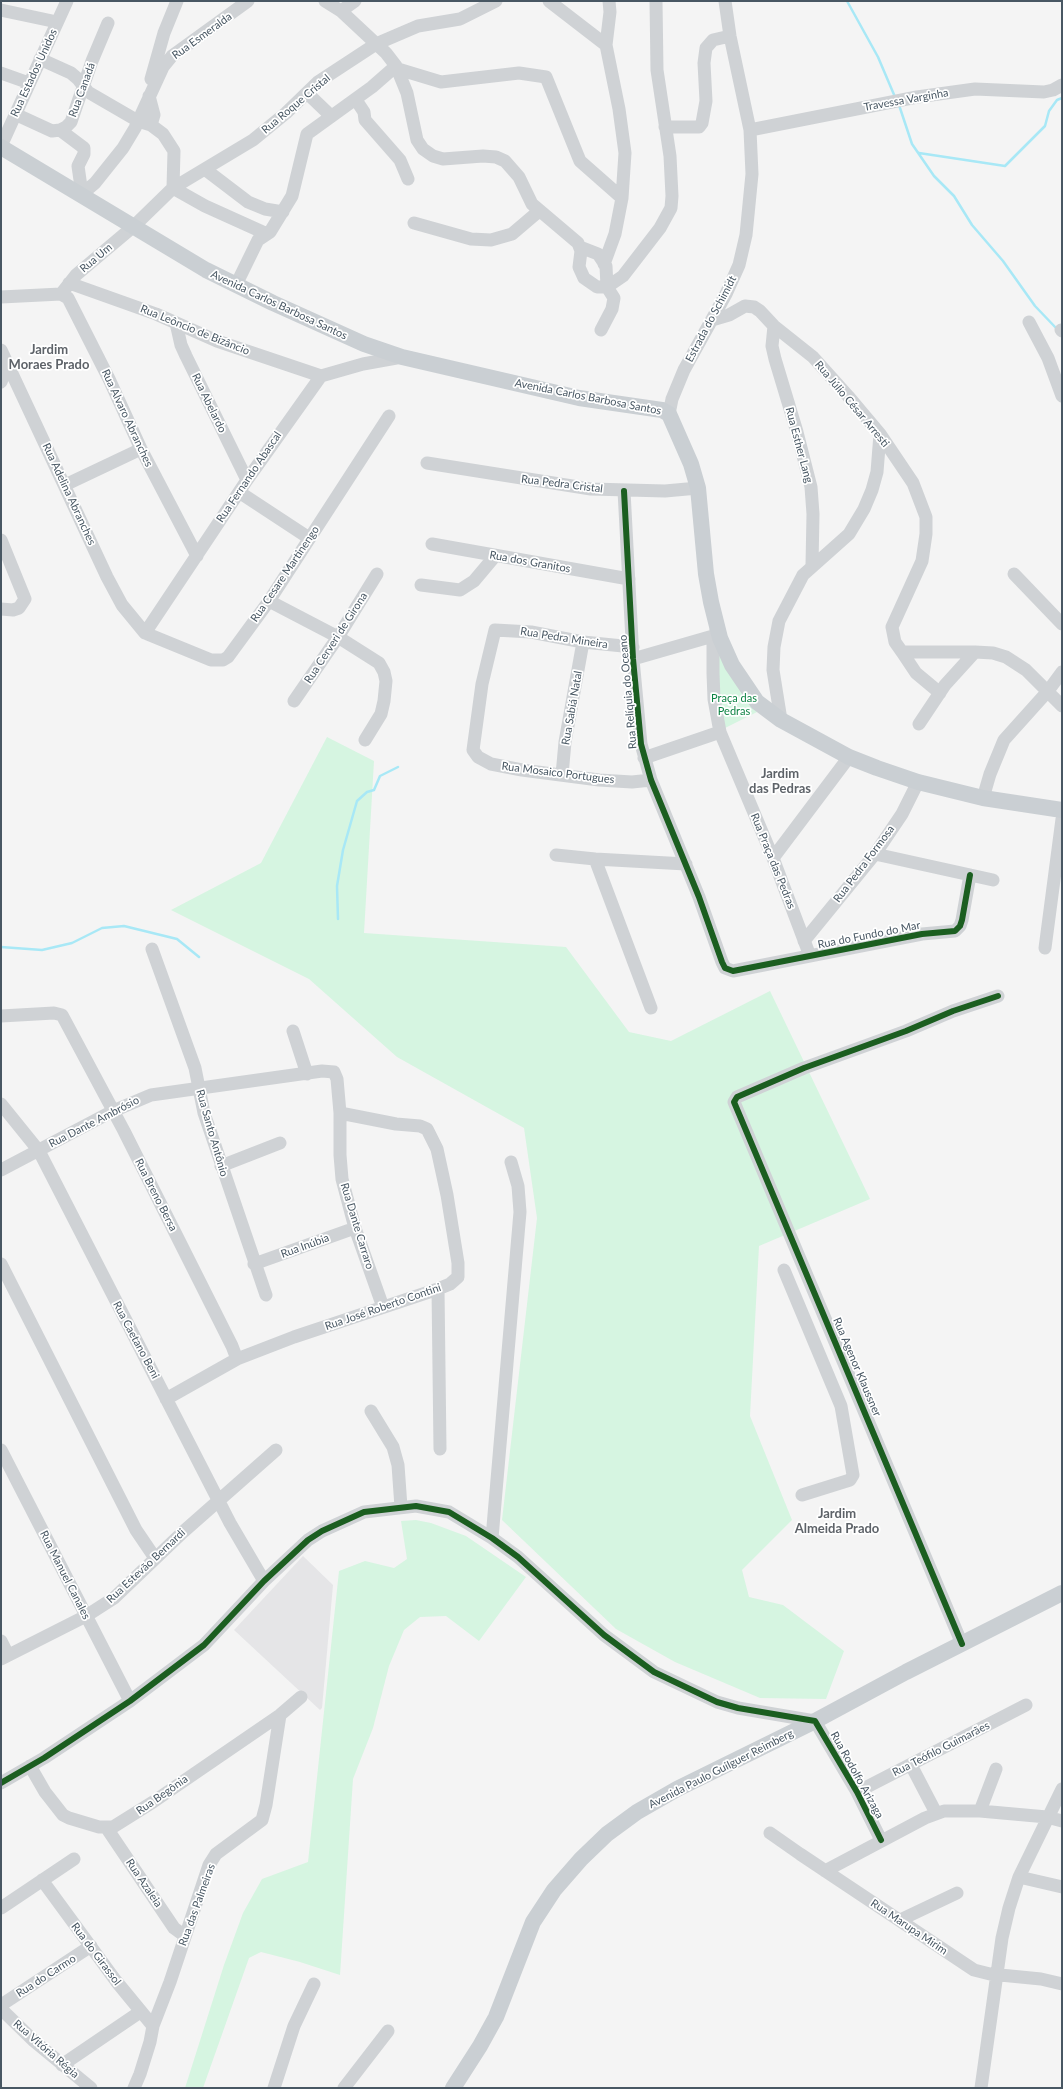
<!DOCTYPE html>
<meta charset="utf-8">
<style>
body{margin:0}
#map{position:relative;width:1063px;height:2089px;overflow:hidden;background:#f4f4f4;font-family:Lato,sans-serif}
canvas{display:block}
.frame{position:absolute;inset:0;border:2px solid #485763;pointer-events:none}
</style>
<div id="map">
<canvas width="1063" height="2089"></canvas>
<div class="frame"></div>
</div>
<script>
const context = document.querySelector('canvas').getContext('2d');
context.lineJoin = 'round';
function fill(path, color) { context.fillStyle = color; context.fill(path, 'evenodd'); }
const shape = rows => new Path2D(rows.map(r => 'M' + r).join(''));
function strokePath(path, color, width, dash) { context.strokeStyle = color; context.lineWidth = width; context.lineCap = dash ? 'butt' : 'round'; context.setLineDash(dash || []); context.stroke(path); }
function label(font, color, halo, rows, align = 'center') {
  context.font = font + ' Lato,sans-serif'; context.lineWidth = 3.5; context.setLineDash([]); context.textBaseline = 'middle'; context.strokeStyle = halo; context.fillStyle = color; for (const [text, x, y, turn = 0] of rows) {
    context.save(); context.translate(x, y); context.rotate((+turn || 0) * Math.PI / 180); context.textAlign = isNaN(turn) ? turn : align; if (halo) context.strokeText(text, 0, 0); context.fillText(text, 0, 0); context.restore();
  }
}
const education = shape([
 [303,1556,333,1585,322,1708,320,1710,234,1630]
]);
const green = shape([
 [722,646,759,711,721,730,713,673],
 [327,737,374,761,364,933,566,947,629,1032,671,1041,770,991,870,1199,759,1246,750,1416,792,1520,742,1570,749,1597,783,1605,844,1651,826,1699,760,1698,675,1662,616,1629,502,1520,537,1218,524,1128,397,1057,309,979,171,910,261,863],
 [416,1520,431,1523,466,1536,526,1577,479,1641,446,1616,420,1617,404,1630,389,1666,373,1728,353,1779,340,1975,300,1962,261,1952,249,1958,203,2088,185,2088,224,1965,243,1913,262,1879,308,1862,339,1571,365,1561,394,1568,407,1559,401,1521]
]);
const stream = shape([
 [847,1,878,57,895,97],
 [899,105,912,144,934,176,954,196,972,225,1003,261,1035,306,1057,329],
 [919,153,1005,166,1045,126,1049,111,1057,100,1062,98],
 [338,919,337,886,343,850,357,801,367,792,374,790,380,776,398,767],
 [1,947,42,950,72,943,102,928,124,926,177,939,199,957]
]);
const minor = shape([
 [325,1,341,11,355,1],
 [549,1,606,45],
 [1,10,57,22],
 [341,11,386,53,396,66,407,93,417,140,423,149,433,156,443,159,483,156,496,157,505,161,519,177,532,204,578,243,581,251,579,267,584,278,597,287,607,287,623,276,660,228,671,208,672,196,670,156,657,70,656,1],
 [40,59,71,73,78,79,88,92,138,121,151,125,154,115,149,96],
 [398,69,441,82,519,73,546,77,580,161,622,198],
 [1,73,29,83],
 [151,79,164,33,177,1],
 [307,93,331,116],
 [356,100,364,112,365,120,400,160,408,179],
 [15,114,52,131,60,130,66,127,71,122,92,61,108,23],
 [151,125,163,134,174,151,173,188,205,206,267,234],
 [665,127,699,127,702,123,706,101,704,63,706,48,713,40,730,36],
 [60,130,84,148,84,154,78,166,82,194],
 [750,130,917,97,975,89,1044,92,1053,90,1062,85],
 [1,146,67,1],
 [206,170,248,202,265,209,283,212],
 [82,194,95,183,123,148,135,128,163,67,172,56,248,1],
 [414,223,471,239,491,240,512,234,539,211],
 [580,247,598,254,606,266,607,287,614,298,612,309,601,330],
 [604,264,615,234,622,198,625,153,619,109,606,45,610,12,609,1],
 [69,283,156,314,217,341,321,376],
 [236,285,258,240,270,232,292,196,307,134,372,87,396,66],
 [61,294,76,275,134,226,173,188,253,140,286,113,318,82,376,44,418,26,460,19,496,1],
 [1,297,61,294,68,298,109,379,141,449,197,556],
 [712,320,729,315,745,306,754,307,760,311,774,326,813,357,848,396,880,434,913,483,926,517,926,534,922,561,892,627,895,642,902,652,975,652,993,653,1006,657,1026,670,1062,706],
 [1029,322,1048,358,1062,396],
 [176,323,181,345,186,356,247,480],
 [774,326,772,346,775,359,797,432,811,487,813,514,812,565],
 [1061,330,1062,331],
 [1,350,107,577,122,605,145,633,211,660,223,660,228,657,269,601,389,416],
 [1,382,8,364],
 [669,414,672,399,684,370,726,294,739,265,746,235,752,174,750,130,730,36,725,1],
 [427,463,591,489,665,491,698,488],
 [65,485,141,449],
 [624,491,633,659,641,744,651,780,699,897,722,962,725,968,733,971,922,934,955,931,960,926,962,920,970,875],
 [239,492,309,538],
 [1,540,25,599,19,608,13,610,1,609],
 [432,544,629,579],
 [1014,574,1062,624],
 [421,585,460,590,474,581,495,556],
 [269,601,338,637,379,663,384,672,386,681,384,701,381,714,365,740],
 [717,627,713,642,713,673,714,699,720,732,773,858,810,956],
 [145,633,247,480,321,376,363,364,402,357],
 [633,647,583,642,531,632,495,630,482,684,473,750,478,757,491,764,522,770,599,780,632,782,651,780],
 [902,652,916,673,940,693],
 [633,659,713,636],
 [294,701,338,637,377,574],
 [781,720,773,670,774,647,779,621,803,575,849,534,864,509,872,490,877,472,880,434],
 [919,724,945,685,975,652],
 [644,758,720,732],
 [562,775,565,742,583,642],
 [983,798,990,774,1004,740,1048,691,1062,672],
 [875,854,993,880],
 [556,855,595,859],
 [773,858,849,757],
 [804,941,875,854,902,814,918,782],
 [1045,948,1062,819],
 [152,949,195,1068,204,1113,266,1295],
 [651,1008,595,859,686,864],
 [1,1016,54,1013,62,1015,124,1131,232,1346,237,1359,166,1399],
 [293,1031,307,1074],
 [1,1104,39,1151,230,1523,264,1581],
 [221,1166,280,1143],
 [1,1170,113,1111,151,1095,322,1071,334,1072,337,1079,340,1113,340,1155,342,1179,355,1228,383,1307],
 [1,1264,136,1530,155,1558],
 [254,1264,355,1228],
 [784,1270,841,1406,853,1475,850,1480,802,1495],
 [438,1289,440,1449],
 [237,1359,294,1337,438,1289,450,1284,458,1277,458,1263,447,1195,437,1149,427,1129,420,1126,396,1124,340,1113],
 [371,1411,393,1447,398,1465,401,1507],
 [1,1450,130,1701],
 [492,1538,520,1212,518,1186,511,1162],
 [1,1641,8,1655],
 [962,1644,734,1102,737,1097,804,1068,906,1031,953,1011,998,996],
 [1,1659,86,1616,114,1598,183,1532,276,1450],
 [911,1765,936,1813],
 [30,1766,45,1792,63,1815,69,1818,99,1827,113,1827,153,1802,280,1715,301,1697],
 [1,1783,44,1758,130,1701,204,1645,264,1581,308,1540,322,1531,364,1512,416,1506,449,1512,492,1538,518,1557,604,1635,654,1672,717,1702,738,1708,815,1721,857,1792,881,1840],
 [857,1792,1026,1705],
 [980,1811,996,1769],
 [106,1827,174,1928,185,1936],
 [770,1833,800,1854,974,1970,990,1974,1041,1979,1062,1984],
 [825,1871,925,1818,944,1811,980,1811,1047,1817,1062,1821],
 [1019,1877,1062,1887],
 [42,1880,116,1981,153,2026],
 [1,1908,74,1859],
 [900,1920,957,1893],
 [1,2005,91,1946],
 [1,2009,34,2041,91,2088],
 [62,2065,140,2012],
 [134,2088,140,2074,150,2042,153,2026,170,1982,209,1865,216,1854,262,1820,266,1805,280,1715],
 [274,2088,294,2026,314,1984],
 [344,2088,388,2031],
 [981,2088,1002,1938,1009,1908,1019,1877,1062,1789]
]);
const major = shape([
 [1,147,206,270,273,303,364,344,402,357,579,398,662,410,669,414,691,464,698,488,706,574,711,602,720,638,732,665,757,702,781,720,849,757,877,768,918,782,983,798,1062,810],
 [453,2088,480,2046,496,2017,533,1922,554,1890,581,1859,607,1834,637,1812,677,1789,815,1721,906,1672,1062,1593]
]);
const cycleway = shape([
 [624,491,633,659,641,744,651,780,699,897,722,962,725,968,733,971,922,934,955,931,960,926,962,920,970,875],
 [962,1644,734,1102,737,1097,804,1068,906,1031,953,1011,998,996],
 [1,1783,44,1758,130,1701,204,1645,264,1581,308,1540,322,1531,364,1512,416,1506,449,1512,492,1538,518,1557,604,1635,654,1672,717,1702,738,1708,815,1721,857,1792,881,1840]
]);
const streetNames = [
 ["Rua Esmeralda",202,36,-36],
 ["Rua Estados Unidos",34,73,-65],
 ["Rua Canadá",82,90,-70],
 ["Travessa Varginha",906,100,-10],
 ["Rua Roque Cristal",296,104,-40],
 ["Rua Um",96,258,-40],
 ["Avenida Carlos Barbosa Santos",279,305,25],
 ["Estrada do Schimidt",711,319,-62],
 ["Rua Leôncio de Bizâncio",195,330,22],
 ["Avenida Carlos Barbosa Santos",588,397,11],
 ["Rua Abelardo",209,403,64],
 ["Rua Júlio César Arresti",852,404,50],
 ["Rua Alvaro Abranches",127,418,65],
 ["Rua Esther Lang",799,445,75],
 ["Rua Fernando Abascal",249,477,-56],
 ["Rua Pedra Cristal",562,484,7],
 ["Rua Adelina Abranches",69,494,65],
 ["Rua dos Granitos",530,562,10],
 ["Rua Cesare Martinengo",285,574,-56],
 ["Rua Cerveri de Girona",336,638,-57],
 ["Rua Pedra Mineira",564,638,9],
 ["Rua Relíquia do Oceano",628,692,-95],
 ["Rua Sabiá Natal",572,708,-80],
 ["Rua Mosaico Portugues",558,773,7],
 ["Rua Praça das Pedras",773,861,68],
 ["Rua Pedra Formosa",864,864,-53],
 ["Rua do Fundo do Mar",869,935,-11],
 ["Rua Dante Ambrósio",94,1122,-27],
 ["Rua Santo Antônio",212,1133,74],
 ["Rua Breno Bersa",156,1195,63],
 ["Rua Dante Carraro",357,1226,73],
 ["Rua Inúbia",305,1246,-20],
 ["Rua José Roberto Contini",383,1307,-19],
 ["Rua Caetano Beni",136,1340,62],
 ["Rua Agenor Klaussner",857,1367,67],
 ["Rua Estevão Bernardi",146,1566,-43],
 ["Rua Manuel Canales",65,1575,63],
 ["Rua Teófilo Guimarães",941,1749,-27],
 ["Avenida Paulo Guilguer Reimberg",721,1769,-27],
 ["Rua Rodolfo Arizaga",857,1775,61],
 ["Rua Begônia",162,1795,-35],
 ["Rua Azaleia",144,1883,56],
 ["Rua das Palmeiras",197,1905,-70],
 ["Rua Marupa Mirim",909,1927,34],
 ["Rua do Girassol",96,1954,53],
 ["Rua do Carmo",46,1976,-33],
 ["Rua Vitória Régia",46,2049,41]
];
const parkNames = [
 ["Praça das",734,698],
 ["Pedras",734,711]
];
const quarterNames = [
 ["Jardim",49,350],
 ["Moraes Prado",49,365],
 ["Jardim",780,774],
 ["das Pedras",780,789],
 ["Jardim",837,1514],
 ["Almeida Prado",837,1529]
];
fill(education, '#e5e5e7');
fill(green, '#d6f5e1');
strokePath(stream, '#a8e8f6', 2.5);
strokePath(minor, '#cfd2d5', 13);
strokePath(major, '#cacfd3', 16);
strokePath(cycleway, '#1b5e20', 6);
label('11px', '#485763', '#fff', streetNames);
label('11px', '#0d8344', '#fff', parkNames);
label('bold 13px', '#5e6369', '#fff', quarterNames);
</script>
